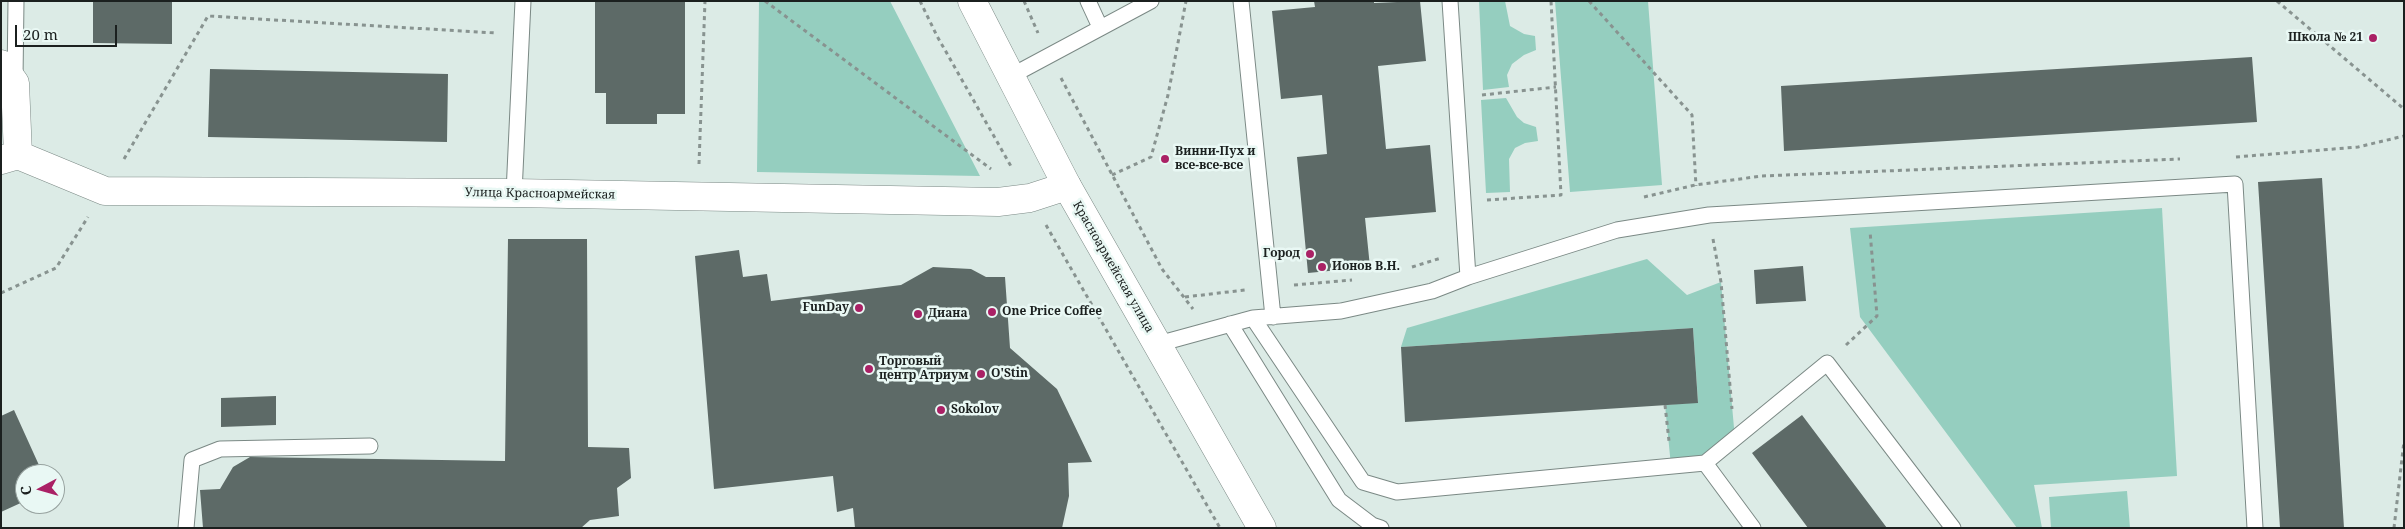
<!DOCTYPE html>
<meta charset="utf-8">
<style>
body{margin:0}
#map{position:relative;width:2405px;height:529px;overflow:hidden;background:#dcebe6;font-family:"Noto Serif",serif}
canvas{display:block}
.frame{position:absolute;inset:0;border:2px solid #1b201f;pointer-events:none}
.north{position:absolute;left:15px;top:464px;width:50px;height:50px;box-sizing:border-box;background:#e9f8f4;border:1px solid #97a29f;border-radius:50%;rotate:264deg;font-size:14px;font-weight:700;line-height:20px;text-align:center;color:#1b201f}
.north::after{content:'';display:block;margin:auto;width:18px;height:22px;background:#aa2165;clip-path:polygon(50% 0,100% 100%,50% 72%,0 100%)}
.scale{position:absolute;left:15px;top:25px;width:102px;height:22px;box-sizing:border-box;border:2px solid #1b201f;border-top:0;padding-left:6px;font-size:15px;line-height:18px;white-space:nowrap;color:#1b201f;-webkit-text-stroke:4px #e9f8f4;paint-order:stroke}
</style>
<div id="map">
<canvas width="2405" height="529"></canvas>
<div class="frame"></div>
<div class="north">С</div>
<div class="scale">20 m</div>
</div>
<script>
const context = document.querySelector('canvas').getContext('2d');
context.lineJoin = 'round';
function fill(path, color) { context.fillStyle = color; context.fill(path, 'evenodd'); }
const shape = rows => new Path2D(rows.map(r => 'M' + r).join(''));
function strokePath(path, color, width, dash) { context.strokeStyle = color; context.lineWidth = width; context.lineCap = dash ? 'butt' : 'round'; context.setLineDash(dash || []); context.stroke(path); }
function label(font, color, halo, rows, align = 'center') {
  context.font = font + ' "Noto Serif",serif'; context.lineWidth = 5; context.setLineDash([]); context.textBaseline = 'middle'; context.strokeStyle = halo; context.fillStyle = color; for (const [text, x, y, turn = 0] of rows) {
    context.save(); context.translate(x, y); context.rotate((+turn || 0) * Math.PI / 180); context.textAlign = isNaN(turn) ? turn : align; if (halo) context.strokeText(text, 0, 0); context.fillText(text, 0, 0); context.restore();
  }
}
const green = shape([
 [759,1,890,1,980,176,757,172],
 [1479,1,1505,1,1510,26,1524,34,1535,36,1536,50,1524,55,1512,64,1507,75,1509,87,1483,90],
 [1555,1,1648,1,1662,185,1570,192],
 [1506,98,1517,117,1524,123,1536,127,1538,141,1525,143,1515,148,1509,159,1510,192,1486,193,1481,100],
 [2162,208,2177,476,2034,485,2042,528,2017,528,1860,317,1850,228],
 [1647,259,1687,295,1721,282,1735,439,1705,463,1671,466,1665,405,1698,402,1693,328,1401,347,1407,328],
 [2127,491,2130,528,2051,528,2049,497]
]);
const building = shape([
 [93,1,172,1,172,44,93,43],
 [595,1,685,1,685,114,657,114,657,124,606,124,606,93,595,93],
 [1314,1,1374,1,1374,3,1420,1,1426,61,1378,66,1386,149,1430,145,1436,212,1365,218,1370,267,1308,273,1297,157,1327,154,1322,95,1281,99,1272,11,1315,7],
 [2252,57,2257,122,1784,151,1781,86],
 [210,69,448,74,447,142,208,137],
 [2322,178,2344,528,2280,528,2258,182],
 [508,239,587,239,588,447,629,448,631,478,617,488,619,516,590,520,581,528,203,528,200,490,220,489,233,467,250,457,505,461],
 [739,250,743,277,767,274,771,301,901,285,933,267,971,269,986,277,1005,277,1010,348,1057,389,1092,462,1068,463,1069,496,1062,528,855,528,853,508,837,512,833,476,714,489,695,256],
 [1803,266,1806,301,1756,304,1754,270],
 [1693,328,1698,403,1405,422,1401,347],
 [276,396,276,425,221,427,221,398],
 [14,410,43,474,25,474,25,501,1,512,1,416],
 [1802,415,1887,528,1808,528,1752,453]
]);
const path = shape([
 [765,1,991,169],
 [920,1,937,36,1012,168],
 [1024,1,1038,33],
 [1589,1,1692,115,1696,186],
 [2277,1,2404,109],
 [1061,78,1162,269,1193,309],
 [1482,95,1556,87],
 [2236,157,2358,147,2404,136],
 [124,159,208,16,496,33],
 [699,164,705,1],
 [1112,175,1151,157,1168,95,1186,1],
 [1644,197,1695,185,1762,176,2180,159],
 [1487,200,1561,195,1551,1],
 [1046,225,1220,528],
 [1713,239,1721,282,1732,409],
 [1412,267,1441,258],
 [1294,285,1352,280],
 [1,293,56,268,88,217],
 [1185,297,1245,290],
 [1846,345,1877,316,1870,231],
 [1665,405,1669,441],
 [2394,528,2404,441]
]);
const lane = shape([
 [1088,1,1100,27],
 [1241,1,1273,317],
 [1450,1,1468,277],
 [1011,76,1151,1],
 [15,79,16,1],
 [514,193,523,1],
 [1253,318,1363,482,1397,492,1705,463,1827,363,1953,528],
 [1230,324,1339,500,1372,525,1381,528],
 [1158,344,1253,318,1341,311,1432,291,1468,277,1617,230,1709,215,2235,184,2255,528],
 [1705,463,1753,528],
 [186,528,192,460,220,449,370,446]
]);
const street = shape([
 [1,64,15,83,18,155],
 [1,160,18,155,105,191,514,193,998,202,1030,198,1067,186]
]);
const secondary = shape([
 [972,1,1067,186,1262,528]
]);
const markers = [
 [2373,38,5,"#aa2165"],
 [1165,159,5,"#aa2165"],
 [1310,254,5,"#aa2165"],
 [1322,267,5,"#aa2165"],
 [859,308,5,"#aa2165"],
 [992,312,5,"#aa2165"],
 [918,314,5,"#aa2165"],
 [869,369,5,"#aa2165"],
 [981,374,5,"#aa2165"],
 [941,410,5,"#aa2165"]
];
const poiNames = [
 ["Школа № 21",2363,38,"right"],
 ["Винни-Пух и",1175,152],
 ["все-все-все",1175,166],
 ["Город",1300,254,"right"],
 ["Ионов В.Н.",1332,267],
 ["FunDay",849,308,"right"],
 ["One Price Coffee",1002,312],
 ["Диана",928,314],
 ["Торговый",879,362],
 ["центр Атриум",879,376],
 ["O'Stin",991,374],
 ["Sokolov",951,410]
];
const streetNames = [
 ["Улица Красноармейская",540,194,1],
 ["Красноармейская улица",1113,267,60]
];
fill(green, '#95cebf');
fill(building, '#5d6a67');
strokePath(lane, '#7b8985', 17);
strokePath(street, '#7b8985', 29);
strokePath(secondary, '#7b8985', 29);
strokePath(path, '#889390', 3, [4, 4]);
strokePath(lane, '#fff', 15);
strokePath(street, '#fff', 28);
strokePath(secondary, '#fff', 28);
for (const [x, y, r, color] of markers) { const dot = new Path2D(); dot.arc(x, y, r, 0, 2 * Math.PI); context.fillStyle = color; context.fill(dot); strokePath(dot, '#e9f8f4', 2); }
label('bold 12px', '#1b201f', '#e9f8f4', poiNames, 'left');
label('12px', '#1b201f', '#e9f8f4', streetNames);
</script>
